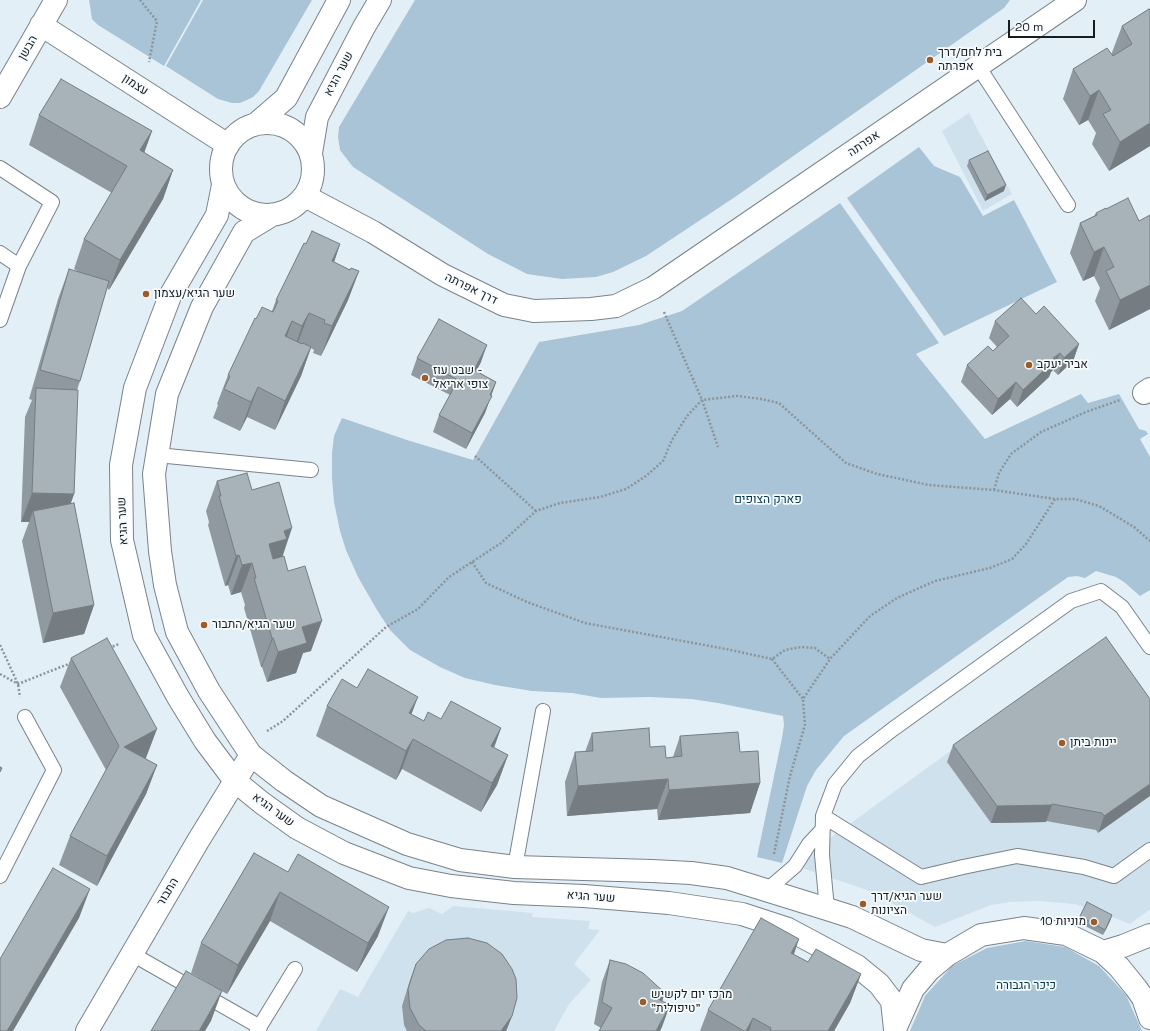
<!DOCTYPE html>
<meta charset="utf-8">
<style>
body{margin:0}
#map{position:relative;width:1150px;height:1031px;overflow:hidden;background:#e3eff7;font-family:"Space Grotesk",sans-serif}
canvas{display:block}
.scale{position:absolute;left:1008px;top:20px;width:87px;height:18px;box-sizing:border-box;border:2px solid #181c1f;border-top:0;padding-left:5px;font-size:12px;line-height:14px;white-space:nowrap;color:#181c1f;-webkit-text-stroke:3px #f6fbfe;paint-order:stroke}
</style>
<div id="map">
<canvas width="1150" height="1031"></canvas>
<div class="scale">20 m</div>
</div>
<script>
const context = document.querySelector('canvas').getContext('2d');
context.lineJoin = 'round';
function fill(path, color) { context.fillStyle = color; context.fill(path, 'evenodd'); }
const shape = rows => new Path2D(rows.map(r => 'M' + r).join(''));
function strokePath(path, color, width, dash) { context.strokeStyle = color; context.lineWidth = width; context.lineCap = dash ? 'butt' : 'round'; context.setLineDash(dash || []); context.stroke(path); }
function label(font, color, halo, rows, align = 'center') {
  context.font = font + ' "Space Grotesk",Heebo,sans-serif'; context.lineWidth = 3.5; context.setLineDash([]); context.textBaseline = 'middle'; context.strokeStyle = halo; context.fillStyle = color; for (const [text, x, y, turn = 0] of rows) {
    context.save(); context.translate(x, y); context.rotate((+turn || 0) * Math.PI / 180); context.textAlign = isNaN(turn) ? turn : align; if (halo) context.strokeText(text, 0, 0); context.fillText(text, 0, 0); context.restore();
  }
}
const built = shape([
 [969,113,1012,194,983,211,942,131],
 [1101,642,1150,709,1150,909,1130,924,1102,913,1075,904,1038,901,1010,902,991,905,935,927,867,890,793,865],
 [453,906,533,913,532,917,590,921,588,929,600,930,574,964,591,980,569,1004,554,1031,316,1031,340,989,358,997,408,911,413,913,429,908,442,914]
]);
const green = shape([
 [89,0,201,0,164,66,98,25,92,19],
 [203,0,312,0,259,91,253,97,247,100,240,103,232,103,218,99,166,66],
 [415,0,1010,0,1004,8,735,197,646,256,613,272,596,277,562,279,527,274,488,254,353,167,340,150,338,137,339,127],
 [919,147,934,166,960,177,983,216,1014,200,1057,282,944,336,847,198],
 [840,203,939,343,916,354,985,439,1081,394,1088,403,1119,394,1139,429,1146,431,1148,434,1140,439,1150,457,1150,590,1140,596,1124,582,1116,577,1096,571,1085,578,1077,576,1068,577,844,736,816,770,807,786,782,863,757,857,782,738,784,725,783,716,718,703,691,699,650,697,601,698,572,693,532,691,495,685,465,678,440,667,410,650,390,630,377,610,358,577,346,550,340,531,334,502,332,478,332,453,334,436,342,418,407,440,473,460,539,342,639,325,682,311],
 [1026,941,1065,947,1099,966,1126,995,1142,1031,910,1031,925,996,952,966,987,948]
]);
const path = shape([
 [140,0,157,21,149,62],
 [664,312,702,400,718,447],
 [475,456,536,511],
 [994,490,999,473,1011,454,1041,432,1086,412,1120,400],
 [472,562,486,583,527,602,585,623,726,649,772,659,785,650,801,647,815,648,830,659],
 [0,645,18,684,20,697],
 [109,648,119,644],
 [772,659,803,699],
 [0,674,18,684,71,663],
 [267,731,283,721,386,627,418,609,449,577,501,543,536,511,560,503,600,497,626,489,646,476,663,461,672,440,687,416,702,400,737,396,761,399,779,403,846,463,877,474,929,485,994,490,1055,499,1075,499,1099,506,1134,527,1150,541],
 [774,854,790,776,805,725,803,699,830,659,870,616,897,598,935,581,990,568,1012,559,1026,544,1055,499]
]);
const service = shape([
 [978,66,1068,205],
 [0,168,52,202,19,266,0,320],
 [0,253,19,266],
 [157,455,311,470],
 [823,816,921,877,963,867,1017,856,1084,867,1114,876,1150,850],
 [515,867,543,711],
 [0,876,54,770,25,717],
 [767,890,795,866,809,844,823,829],
 [827,909,822,855,823,816,835,784,858,756,893,729,1071,601,1101,591,1122,607,1150,647],
 [132,954,260,1027],
 [257,1031,295,969]
]);
const minor = shape([
 [41,25,228,145],
 [0,97,56,0],
 [305,196,373,232,443,275,504,305,534,311,591,309,616,306,653,288,1075,0],
 [1144,393,1150,389],
 [87,1031,198,841,251,755]
]);
const tertiary = shape([
 '221 169a46 46 0 1 1 92 0a46 46 0 1 1-92 0Z',
 [257,123,286,98,339,0],
 [311,153,317,117,364,27,380,0],
 [223,185,217,215,170,296,135,388,121,465,122,540,144,635,178,697,205,741,235,781,262,803,297,828,344,853,409,878,451,886,514,893,584,896,669,903,742,914,788,929,857,966,879,984,892,1001,895,1029],
 [272,215,244,232,202,307,167,394,154,474,160,551,165,585,177,632,209,691,251,755,284,781,321,806,407,844,460,860,515,867,652,871,691,873,727,878,827,909,852,917,921,950,947,955],
 [1103,952,1123,946,1150,935],
 [895,1029,913,989,929,970,947,955,981,935,1024,928,1066,934,1103,952,1119,967,1136,988,1143,998,1150,1018]
]);
const wall = shape([
 [1149,9,1150,146,1109,171,1092,144,1096,133,1088,120,1079,125,1063,99,1073,69,1111,55,1122,26],
 [39,115,152,131,144,153,173,170,163,199,109,290,107,288,80,381,77,390,74,494,71,503,94,605,84,634,43,643,22,541,29,522,21,522,25,417,32,400,29,399,58,299,69,269,80,273,74,269,84,239,112,193,29,145],
 [969,160,1004,191,985,201,967,166],
 [1096,213,1150,309,1109,330,1095,301,1100,288,1094,276,1083,281,1070,253,1080,223,1094,216],
 [306,244,340,244,334,262,350,270,359,271,348,300,321,356,313,353,314,350,311,348,301,376,275,430,247,417,240,431,213,418,218,405,217,404,228,375,256,319,272,311,276,300],
 [1036,314,1079,344,1073,361,1058,375,1053,370,1051,372,1049,377,1017,407,1010,399,992,415,961,382,967,365,993,351,997,347,989,338,995,321],
 [417,358,481,362,476,371,496,382,485,413,466,449,433,432,439,415,450,395,411,375],
 [217,481,252,490,282,556,311,651,303,653,296,673,267,682,262,667,261,667,244,608,245,605,241,592,231,595,228,585,225,586,208,525,209,522,206,511],
 [71,658,146,758,146,759,157,765,146,794,97,886,59,865,70,836,106,770,60,687],
 [357,688,411,714,424,721,441,719,501,728,494,748,508,755,497,785,481,812,402,769,396,780,316,736,327,706],
 [1150,699,1098,833,1096,830,1046,821,1046,822,991,823,947,762,953,745],
 [592,733,650,747,666,758,673,757,680,736,740,752,760,783,750,813,658,820,657,809,567,816,565,782,575,752,585,752],
 [254,853,378,936,357,972,270,921,227,994,191,973,201,943],
 [1112,915,1110,921,1103,935,1077,922,1080,916],
 [794,955,808,962,861,974,850,1003,834,1031,700,1031,708,1010],
 [610,960,665,993,662,1001,662,1027,601,1028,594,1024,602,982],
 [416,964,512,1016,506,1031,407,1031,404,1025,402,1006,410,980]
]);
const shadedWall = shape([
 [1099,90,1088,120,1079,125,1090,96],
 [1150,123,1150,146,1109,171,1120,142],
 [152,131,141,161,140,150],
 [173,170,163,199,109,290,120,260],
 [1006,185,1004,191,985,201,987,195],
 [340,244,330,274,332,261],
 [1104,247,1094,276,1083,281,1094,252],
 [359,271,348,300,321,356,332,326],
 [1150,285,1150,309,1109,330,1120,300],
 [309,313,298,342,292,355,302,326],
 [292,321,282,351,285,336],
 [1079,344,1073,361,1058,375,1064,358],
 [487,345,481,362,468,387,474,370],
 [311,347,301,376,275,430,285,401],
 [1060,353,1053,370,1051,372,1049,377,1017,407,1023,390],
 [496,382,485,413,466,449,472,433],
 [1016,382,1010,399,992,415,998,399],
 [258,387,247,417,240,431,251,402],
 [32,493,74,494,63,524,33,511,29,522,21,522],
 [292,528,282,558,276,569,269,544,284,531],
 [239,555,228,585,225,586,236,556],
 [252,563,241,592,231,595,242,565],
 [94,605,84,634,43,643,53,613],
 [322,621,311,651,303,653,296,673,267,682,278,652,302,627],
 [272,638,273,638,262,667,261,667],
 [418,697,407,726,409,713],
 [501,728,490,758,491,746],
 [157,729,146,758,113,776,124,747],
 [413,739,402,769,396,780,406,751],
 [508,755,497,785,481,812,492,783],
 [157,765,146,794,97,886,107,856],
 [668,779,657,809,567,816,578,786],
 [760,783,750,813,658,820,669,790],
 [1150,784,1150,796,1098,833,1104,816],
 [1052,805,1046,822,991,823,997,806],
 [90,889,79,918,13,1031,7,1031],
 [280,892,270,921,227,994,238,965],
 [389,907,378,936,357,972,368,943],
 [1112,915,1110,921,1103,935,1105,930],
 [799,939,789,969,791,953],
 [861,974,850,1003,834,1031,828,1031],
 [222,991,211,1021,205,1031,199,1031],
 [665,993,657,1015,658,999],
 [670,1005,662,1027,660,1031,656,1031],
 [512,1016,506,1031,501,1031],
 [753,1018,749,1031,746,1031]
]);
const building = shape([
 [1149,9,1150,10,1150,123,1120,142,1103,114,1111,110,1099,90,1090,96,1073,69,1107,48,1113,56,1132,44,1122,26,1149,9],
 [61,79,152,131,140,150,173,170,120,260,84,239,127,166,39,115,61,79],
 [988,151,1006,185,987,195,969,160,988,151],
 [1128,198,1139,221,1150,215,1150,285,1120,300,1106,271,1114,267,1104,247,1094,252,1080,223,1097,215,1096,213,1106,208,1106,209,1128,198],
 [312,231,340,244,332,261,350,270,351,268,359,271,332,326,324,323,325,320,309,313,302,326,292,321,285,336,302,344,303,343,311,347,285,401,258,387,251,402,224,389,230,376,228,375,255,318,256,319,262,307,273,312,278,301,276,300,304,243,306,244,312,231],
 [69,269,109,281,80,381,40,370,69,269],
 [1021,298,1036,314,1044,306,1079,344,1064,358,1060,353,1053,358,1055,360,1023,390,1016,382,998,399,967,365,988,346,993,351,1009,336,995,321,1021,298],
 [439,319,487,345,474,370,496,382,490,395,492,396,472,433,439,415,458,380,417,358,439,319],
 [36,388,78,390,74,494,32,493,36,388],
 [247,473,252,490,279,482,292,528,284,531,287,539,269,544,273,559,284,556,288,571,305,566,322,621,302,627,307,643,278,652,273,638,272,638,254,578,256,578,252,563,242,565,239,555,236,556,219,496,221,496,217,481,247,473],
 [74,503,94,605,53,613,33,511,74,503],
 [1106,637,1150,699,1150,784,1104,816,1102,813,1052,804,1052,805,997,806,953,745,1106,637],
 [107,638,157,729,124,747,157,765,107,856,70,836,119,746,71,658,107,638],
 [368,669,418,697,409,713,424,721,428,712,441,719,451,701,501,728,491,746,508,755,492,783,413,739,406,751,327,706,342,679,357,688,368,669],
 [649,728,650,747,665,746,666,758,682,756,680,736,738,732,740,752,758,751,760,783,669,790,668,779,578,786,575,752,593,751,592,733,649,728],
 [0,767,2,768,0,772,0,767],
 [254,853,288,872,298,854,389,907,368,943,280,892,238,965,201,943,254,853],
 [53,868,90,889,7,1031,0,1031,0,959,53,868],
 [1087,902,1112,915,1105,930,1080,916,1087,902],
 [761,918,799,939,791,953,808,962,816,949,861,974,828,1031,770,1031,771,1028,753,1018,746,1031,744,1031,708,1010,761,918],
 [468,938,487,943,502,954,512,969,516,979,517,998,512,1016,501,1031,426,1031,419,1025,410,1008,408,989,416,964,429,949,446,940,468,938],
 [610,960,626,964,643,973,665,993,658,999,670,1005,656,1031,599,1031,612,1008,602,1002,610,960],
 [186,971,222,991,199,1031,151,1031,186,971]
]);
const markers = [
 [930,60,4,"#9d5c27"],
 [146,294,4,"#9d5c27"],
 [1029,365,4,"#9d5c27"],
 [425,378,4,"#9d5c27"],
 [204,625,4,"#9d5c27"],
 [1062,743,4,"#9d5c27"],
 [863,904,4,"#9d5c27"],
 [1094,922,4,"#9d5c27"],
 [643,1002,4,"#9d5c27"]
];
const streetNames = [
 ["הבשן",28,48,-60],
 ["שער הגיא",339,74,-62],
 ["עצמון",135,85,33],
 ["אפרתה",864,144,-34],
 ["דרך אפרתה",471,289,26],
 ["שער הגיא",123,521,-93],
 ["שער הגיא",273,810,36],
 ["התבור",168,892,-59],
 ["שער הגיא",591,897,4]
];
const poiNames = [
 ["בית לחם/דרך",938,53],
 ["אפרתה",938,67],
 ["שער הגיא/עצמון",154,294],
 ["אביר יעקב",1037,365],
 ["שבט עוז -",433,371],
 ["צופי אריאל",433,385],
 ["שער הגיא/התבור",212,625],
 ["יינות ביתן",1070,743],
 ["שער הגיא/דרך",871,897],
 ["הציונות",871,911],
 ["מוניות 10",1086,922,"right"],
 ["מרכז יום לקשיש",651,995],
 ["\"טיפולית\"",651,1009]
];
const parkNames = [
 ["פארק הצופים",768,500],
 ["כיכר הגבורה",1026,986]
];
fill(built, '#cee1ed');
fill(green, '#a8c4d6');
strokePath(service, '#79838a', 16);
strokePath(minor, '#79838a', 24);
strokePath(tertiary, '#79838a', 24);
strokePath(path, '#8c949a', 2.5, [2, 2]);
strokePath(service, '#fff', 14);
strokePath(minor, '#fff', 22);
strokePath(tertiary, '#fff', 22);
fill(wall, '#90999f');
fill(shadedWall, '#757d82');
fill(building, '#a7b2b9');
strokePath(building, '#757d82', 1);
for (const [x, y, r, color] of markers) { const dot = new Path2D(); dot.arc(x, y, r, 0, 2 * Math.PI); context.fillStyle = color; context.fill(dot); strokePath(dot, '#f6fbfe', 1.5); }
label('12px', '#181c1f', '#f6fbfe', streetNames);
label('12px', '#181c1f', '#f6fbfe', poiNames, 'left');
label('12px', '#00334c', '#f6fbfe', parkNames);
</script>
